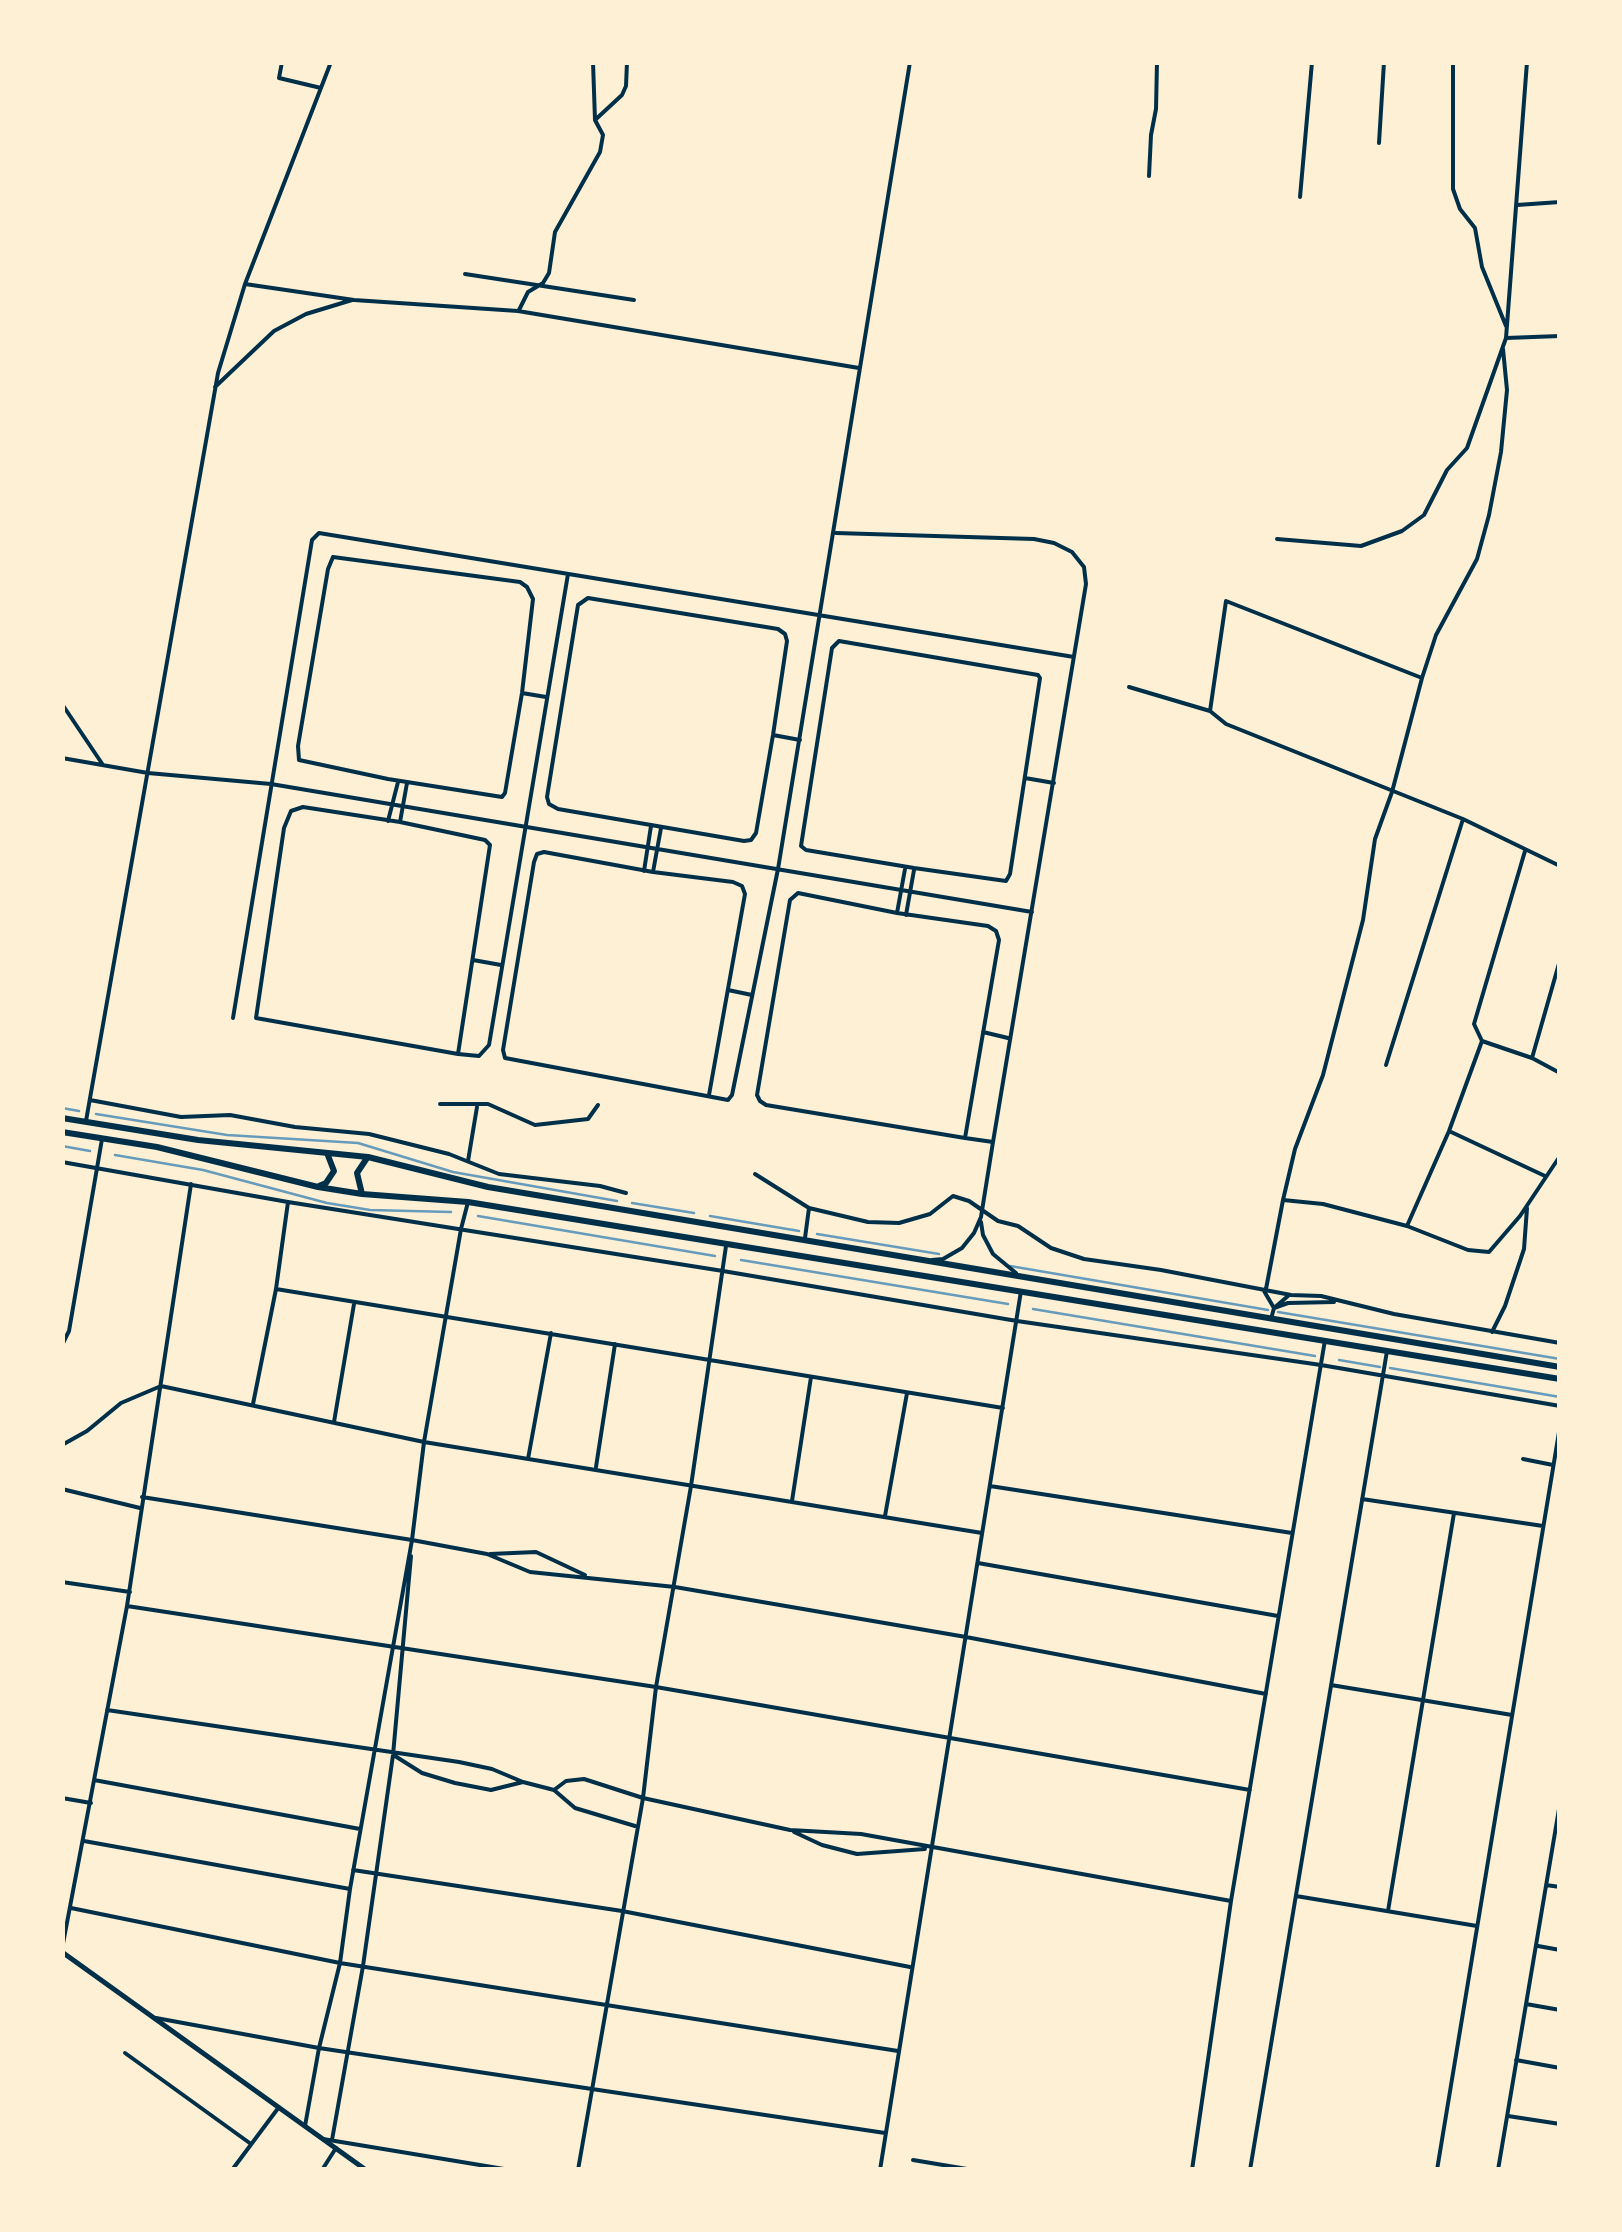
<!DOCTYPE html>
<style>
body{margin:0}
#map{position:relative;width:1622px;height:2232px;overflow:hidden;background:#fdf0d5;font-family:Ubuntu,sans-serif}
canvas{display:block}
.frame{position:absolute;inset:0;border:65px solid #fdf0d5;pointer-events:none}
</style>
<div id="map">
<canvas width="1622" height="2232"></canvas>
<div class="frame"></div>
</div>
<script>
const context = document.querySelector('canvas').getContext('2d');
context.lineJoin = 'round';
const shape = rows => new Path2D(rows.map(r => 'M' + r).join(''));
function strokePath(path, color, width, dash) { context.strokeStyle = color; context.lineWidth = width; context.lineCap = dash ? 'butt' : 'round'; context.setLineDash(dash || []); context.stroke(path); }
const stream = shape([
 [62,1108,79,1111],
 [96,1114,227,1135,358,1143,453,1172,617,1201],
 [62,1146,90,1151],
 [115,1155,203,1170,327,1203,370,1210,451,1212],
 [632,1203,694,1213],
 [478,1216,715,1256],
 [710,1216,799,1231],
 [817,1234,939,1254],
 [741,1260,1008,1304],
 [1010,1266,1268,1310],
 [1033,1309,1315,1356],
 [1278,1312,1560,1359],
 [1339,1360,1380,1367],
 [1390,1368,1560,1397]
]);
const minor = shape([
 [282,62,279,78,321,88],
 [1453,62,1453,189,1460,209,1475,228,1482,267,1506,326],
 [595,120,622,95,626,86,627,62],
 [1379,143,1384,62],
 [1149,176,1151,135,1156,109,1157,62],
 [1300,197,1312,62],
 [1517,205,1560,202],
 [465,274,634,300],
 [245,284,354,300,518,311,859,368],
 [519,310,528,292,543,283,549,273,555,232,600,152,603,135,595,120,593,62],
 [1506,338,1560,336],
 [215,387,274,331,306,314,352,300],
 [836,533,1034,539,1054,543,1072,552,1084,567,1086,584,993,1142,965,1138,766,1105,760,1101,757,1095,790,900,798,893,897,913,988,926,996,931,999,940,965,1138],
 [1277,539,1361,546,1402,531,1424,515,1447,470,1467,448,1506,338,1527,62],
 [333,557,520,582,527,587,533,599,522,693,505,793,502,797,388,779,299,760,298,746,328,569,333,557],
 [588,598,778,629,785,634,787,641,773,735,756,833,751,840,744,841,558,809,549,804,547,797,578,605,588,598],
 [839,641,1038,675,1040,678,1010,874,1006,881,914,868,806,850,801,846,832,648,839,641],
 [1422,678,1226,601,1210,711,1226,724,1463,819,1560,866],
 [1129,687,1210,711],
 [522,693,546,697],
 [62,704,103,765],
 [773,735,800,740],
 [62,758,148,773,271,784,1032,912],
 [1025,778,1054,783],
 [303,807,400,822,485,840,490,845,458,1054,256,1018,284,828,291,811,303,807],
 [388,821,398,782],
 [400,822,407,783],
 [1525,851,1474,1024,1482,1041,1532,1058,1560,1073],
 [644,871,651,826],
 [653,872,661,828],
 [897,913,905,869],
 [906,915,914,870],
 [473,960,501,965],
 [728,990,752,995],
 [233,1018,312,540,319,533,1074,657],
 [983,1032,1008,1038],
 [458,1054,479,1056,489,1045,568,574],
 [1532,1058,1560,960],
 [1386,1065,1463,819],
 [709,1095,745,894,742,886,733,882,653,872,544,852,537,854,534,862,503,1050,505,1058,728,1100,732,1095,778,869,910,62],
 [90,1100,181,1117,230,1115,295,1127,369,1134,449,1154,499,1174,600,1186,626,1193],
 [440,1104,488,1104,535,1125,588,1119,598,1105],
 [86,1121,218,373,245,284,331,62],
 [1449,1131,1545,1176],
 [468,1161,477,1107],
 [62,1162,288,1202,723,1271,1017,1321,1321,1365,1560,1406],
 [755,1174,809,1208,868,1222,899,1223,930,1214,953,1196,969,1201,998,1221,1018,1226,1051,1248,1084,1259,1161,1270,1291,1295,1321,1296,1394,1314,1560,1343],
 [1283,1200,1295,1149,1323,1075,1363,920,1375,839,1392,792,1422,678,1436,635,1477,559,1489,515,1501,452,1507,390,1503,349],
 [981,1222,983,1235,993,1254,1016,1273],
 [1407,1226,1449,1131,1482,1041],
 [805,1238,809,1208],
 [932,1260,943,1259,962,1248,974,1233,981,1217,993,1142],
 [276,1289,1003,1408],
 [1266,1289,1283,1200,1323,1204,1407,1226,1468,1250,1489,1252,1520,1216,1560,1156],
 [1264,1291,1274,1308],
 [1274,1308,1288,1303,1334,1302],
 [1271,1319,1274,1308,1288,1296],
 [1492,1332,1505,1306,1524,1249,1527,1208],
 [62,1345,69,1331,102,1139],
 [253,1404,276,1289,288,1202],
 [334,1422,354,1304],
 [62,1445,87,1431,121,1403,161,1386,424,1442,982,1533],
 [528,1459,551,1333],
 [1523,1459,1553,1465],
 [596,1467,615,1344],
 [990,1486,1292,1533],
 [62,1489,140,1508],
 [142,1497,412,1540,487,1554,530,1572,675,1587,966,1637,1266,1694],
 [1362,1499,1543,1526],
 [792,1501,811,1377],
 [885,1516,907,1393],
 [490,1554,536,1552,585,1575],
 [978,1563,1278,1616],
 [62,1582,130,1592],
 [127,1606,656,1687,1250,1790],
 [1331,1685,1512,1715],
 [107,1710,459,1762,492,1769,523,1782,554,1790,566,1781,584,1779,643,1798,790,1830,861,1834,1231,1901],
 [395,1756,422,1773,455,1783,491,1790,523,1782],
 [94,1780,360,1829],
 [554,1790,575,1808,635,1826],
 [62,1798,91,1803],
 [794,1832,822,1845,857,1854,925,1849],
 [84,1841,350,1889],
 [353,1870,622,1911,910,1967],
 [1546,1885,1560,1887],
 [1296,1896,1477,1926],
 [71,1908,340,1963,898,2051],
 [1388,1911,1454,1513],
 [1538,1946,1560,1950],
 [62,1949,127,1606,191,1184],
 [1526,2004,1560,2010],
 [156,2018,319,2048,885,2133],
 [125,2053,251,2144],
 [1516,2060,1560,2068],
 [1508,2116,1560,2124],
 [305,2126,319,2048,340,1963,350,1889,412,1540,424,1442,461,1229,468,1202],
 [323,2139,510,2170],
 [332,2140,363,1966,393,1755,411,1556],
 [913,2160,973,2170],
 [232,2170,279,2107],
 [322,2170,336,2148],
 [578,2170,643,1798,656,1687,691,1486,726,1246],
 [880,2170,1021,1291],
 [1192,2170,1231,1901,1325,1340],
 [1250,2170,1387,1351],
 [1437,2170,1560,1426],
 [1498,2170,1560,1803]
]);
const tertiary = shape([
 [62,1952,366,2170]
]);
const primary = shape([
 [62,1118,198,1140,368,1157,488,1187,1560,1367],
 [62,1132,157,1147,318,1187,362,1194,468,1202,1560,1379],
 [319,1186,326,1183,334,1171,327,1153],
 [362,1194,357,1173,367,1158]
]);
strokePath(stream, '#669bbc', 2.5);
strokePath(minor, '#003049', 4);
strokePath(tertiary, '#003049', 5);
strokePath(primary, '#003049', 6);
</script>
